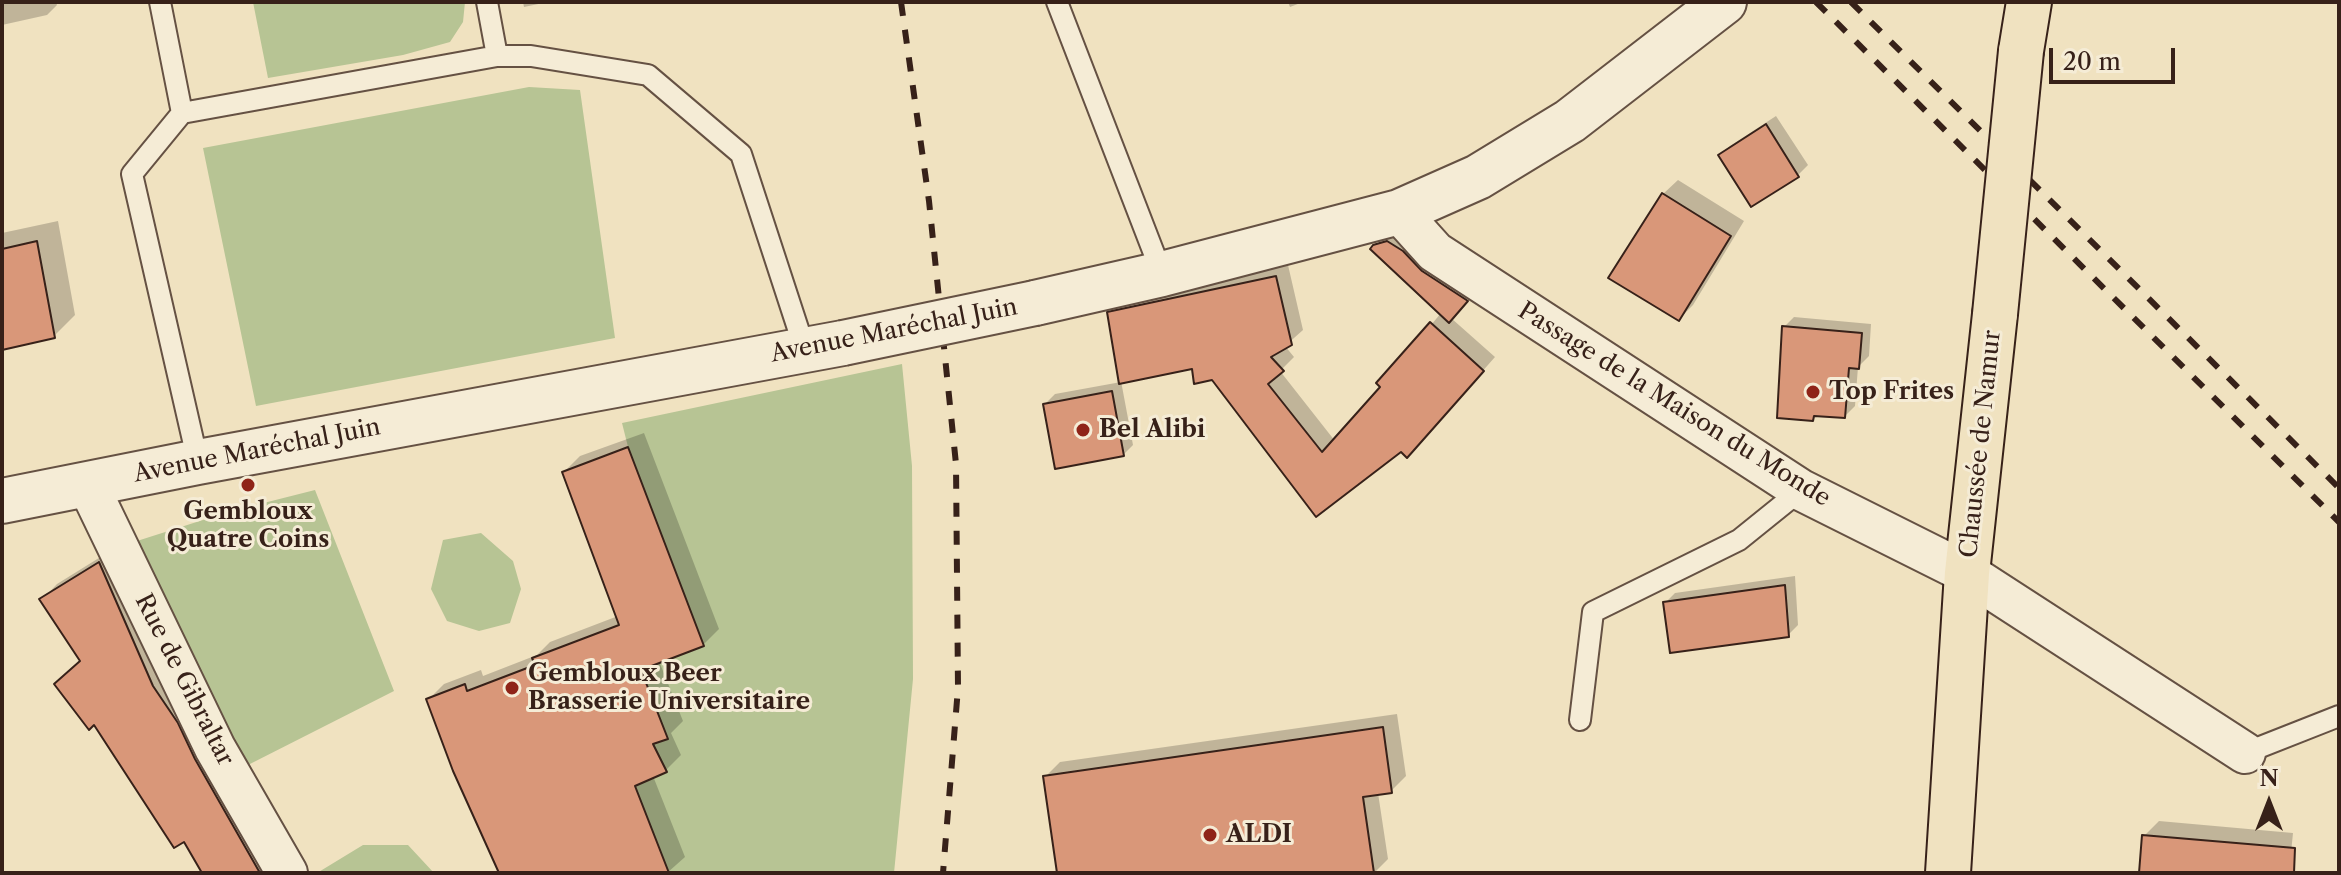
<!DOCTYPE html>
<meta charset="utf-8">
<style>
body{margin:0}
#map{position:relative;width:2341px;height:875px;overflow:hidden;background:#f0e2c0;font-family:"Libre Caslon Text",serif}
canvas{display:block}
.frame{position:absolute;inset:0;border:4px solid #372119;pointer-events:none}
.north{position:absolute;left:2229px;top:763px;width:80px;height:80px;-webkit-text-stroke:6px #f5ecd6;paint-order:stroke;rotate:0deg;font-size:22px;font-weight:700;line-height:32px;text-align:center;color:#372119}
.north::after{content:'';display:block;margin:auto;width:28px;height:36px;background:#372119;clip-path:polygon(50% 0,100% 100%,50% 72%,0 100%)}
.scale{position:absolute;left:2049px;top:48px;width:126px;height:36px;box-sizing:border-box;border:4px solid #372119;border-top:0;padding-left:10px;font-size:24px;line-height:28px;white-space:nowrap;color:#372119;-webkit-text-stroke:6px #f5ecd6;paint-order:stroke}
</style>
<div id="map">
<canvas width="2341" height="875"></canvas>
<div class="frame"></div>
<div class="north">N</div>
<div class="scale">20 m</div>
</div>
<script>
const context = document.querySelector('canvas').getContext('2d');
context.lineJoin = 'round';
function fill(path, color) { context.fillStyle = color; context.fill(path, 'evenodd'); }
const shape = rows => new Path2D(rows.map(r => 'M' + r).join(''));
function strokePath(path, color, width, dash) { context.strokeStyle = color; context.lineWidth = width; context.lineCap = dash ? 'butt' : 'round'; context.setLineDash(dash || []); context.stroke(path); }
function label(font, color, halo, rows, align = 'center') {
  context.font = font + ' "Libre Caslon Text",serif'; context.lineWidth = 6; context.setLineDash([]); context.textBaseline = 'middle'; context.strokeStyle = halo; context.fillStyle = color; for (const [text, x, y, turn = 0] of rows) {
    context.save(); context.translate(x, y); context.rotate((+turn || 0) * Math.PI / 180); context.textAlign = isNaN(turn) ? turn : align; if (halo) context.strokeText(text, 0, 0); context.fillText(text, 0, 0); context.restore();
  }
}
const green = shape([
 [253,2,465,2,463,22,450,42,403,55,268,78],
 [529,87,580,90,615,338,256,406,203,148],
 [902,364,912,466,913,679,894,873,669,873,635,786,666,772,653,744,668,738,637,672,704,646,628,447,622,423],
 [315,490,394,691,244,767,137,541,228,512],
 [481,533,513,561,521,589,510,623,479,631,447,621,431,589,443,540],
 [363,845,408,845,434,873,317,873]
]);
const shadow = shape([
 [2,2,56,2,57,5,47,15,2,25],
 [523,2,548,2,524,7],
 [1288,2,1303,2,1290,7],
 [1776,116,1808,165,1798,175,1720,156,1730,146],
 [1678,180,1744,221,1693,305,1679,319,1663,194],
 [58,221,75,315,54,336,2,348,2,233],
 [1398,232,1472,292,1451,318,1495,357,1419,443,1401,450,1317,514,1213,378,1193,366,1121,381,1133,445,1123,455,1045,404,1055,394,1121,382,1110,313,1122,301,1288,265,1303,330,1285,346,1294,357,1280,371,1335,441,1441,313,1375,246,1386,235],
 [1794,317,1871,324,1869,356,1858,367,1855,406,1845,416,1817,414,1812,419,1784,327],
 [644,433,719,629,703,645,659,661,683,721,671,733,681,755,665,771,653,776,685,857,667,873,501,873,428,700,444,684,481,670,483,676,537,655,550,642,618,616,564,472,580,456],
 [115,548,285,873,205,873,82,660,42,600,57,584],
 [1795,576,1798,625,1788,635,1665,603,1675,593],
 [1397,714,1406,776,1391,791,1378,793,1388,859,1374,873,1059,873,1045,777,1060,762],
 [2159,821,2293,833,2289,873,2141,873,2144,836]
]);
const building = shape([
 [1766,124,1799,177,1751,207,1718,155,1766,124],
 [1662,193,1731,236,1679,321,1608,278,1662,193],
 [37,241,55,338,2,350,2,249,37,241],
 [1387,241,1403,251,1422,271,1468,301,1449,323,1370,249,1373,245,1387,241],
 [1276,276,1292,345,1271,357,1284,371,1268,384,1322,452,1380,387,1376,383,1430,322,1484,371,1407,458,1401,452,1316,517,1212,380,1194,384,1192,369,1119,384,1107,312,1276,276],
 [1782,326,1862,333,1859,369,1849,368,1845,418,1814,416,1813,421,1777,418,1782,326],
 [1112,391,1124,456,1055,469,1043,404,1112,391],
 [628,447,704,646,641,670,668,739,653,744,667,772,635,786,669,873,499,873,453,771,426,699,465,684,467,691,535,665,532,658,619,625,562,472,628,447],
 [99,562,153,686,178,723,195,759,260,873,202,873,184,842,174,848,94,725,89,730,54,684,80,661,39,599,99,562],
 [1785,585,1789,637,1670,653,1663,602,1785,585],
 [1383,727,1392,793,1363,797,1374,873,1057,873,1043,776,1383,727],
 [2142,835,2295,848,2294,873,2139,873,2142,835]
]);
const service = shape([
 [160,2,182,113,132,174,198,462],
 [487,2,497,56],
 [1057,2,1162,274],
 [182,113,497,56,531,56,648,75,741,154,805,350],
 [1580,720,1593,612,1739,540,1801,490],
 [2245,753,2339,716]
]);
const minor = shape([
 [1399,212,1435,252,1801,490,1967,573,2245,753],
 [87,483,215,748,287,873]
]);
const tertiary = shape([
 [1035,303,1162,274,1399,212,1478,177,1570,121,1724,2],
 [2,501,198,462,843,343]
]);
const primary = shape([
 [2021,51,2029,2],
 [1948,873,1967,573,1995,314]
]);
const rail = shape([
 [901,2,929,201,956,464,958,688,943,873],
 [1816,2,2339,522],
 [1851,2,2339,488]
]);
const tertiaryBridge = shape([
 [843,343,1035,303]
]);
const primaryBridge = shape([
 [1995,314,2021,51]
]);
const markers = [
 [1813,392,8,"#8f2418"],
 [1083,430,8,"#8f2418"],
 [248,485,8,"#8f2418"],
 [512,688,8,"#8f2418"],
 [1210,835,8,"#8f2418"]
];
const streetNames = [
 ["Avenue Maréchal Juin",894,331,-11],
 ["Passage de la Maison du Monde",1674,405,32],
 ["Chaussée de Namur",1981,444,-84],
 ["Avenue Maréchal Juin",257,451,-11],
 ["Rue de Gibraltar",184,680,63]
];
const poiNames = [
 ["Top Frites",1829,392],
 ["Bel Alibi",1099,430],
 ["Gembloux",248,512,"center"],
 ["Quatre Coins",248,540,"center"],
 ["Gembloux Beer",528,674],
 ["Brasserie Universitaire",528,702],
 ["ALDI",1226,835]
];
fill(green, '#b7c494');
fill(shadow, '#0003');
fill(building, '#d99779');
strokePath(building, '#372119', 2);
strokePath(service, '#655143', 24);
strokePath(minor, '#655143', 44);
strokePath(tertiary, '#655143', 48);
strokePath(primary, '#372119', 48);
strokePath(service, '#f5ecd6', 20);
strokePath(minor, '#f5ecd6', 40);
strokePath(tertiary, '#f5ecd6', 44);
strokePath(primary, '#f0e2c0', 44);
strokePath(rail, '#372119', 6, [14, 14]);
strokePath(tertiaryBridge, '#655143', 48, []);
strokePath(primaryBridge, '#372119', 48, []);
strokePath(tertiaryBridge, '#f5ecd6', 44);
strokePath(primaryBridge, '#f0e2c0', 44);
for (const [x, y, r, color] of markers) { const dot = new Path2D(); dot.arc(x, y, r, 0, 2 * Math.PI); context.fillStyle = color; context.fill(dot); strokePath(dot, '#f5ecd6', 3); }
label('24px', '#372119', '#f5ecd6', streetNames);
label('bold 24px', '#372119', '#f5ecd6', poiNames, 'left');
</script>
